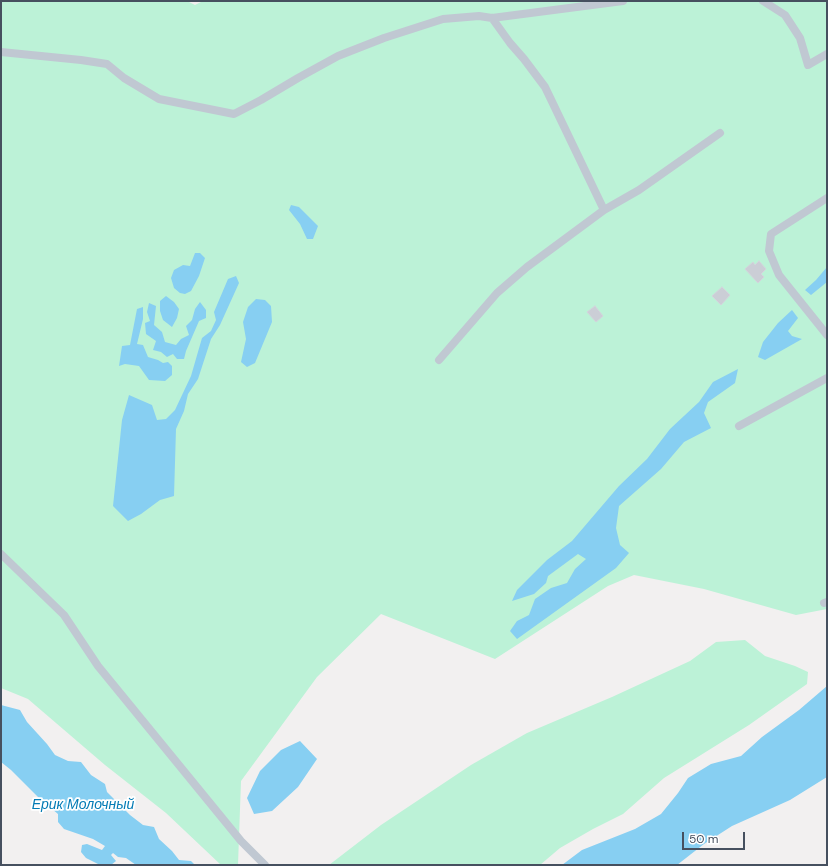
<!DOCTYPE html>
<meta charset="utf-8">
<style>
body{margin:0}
#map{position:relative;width:828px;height:866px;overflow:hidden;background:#f2f0f0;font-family:"DM Sans",sans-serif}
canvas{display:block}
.frame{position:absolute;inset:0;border:2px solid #46505f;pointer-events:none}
.scale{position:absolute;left:682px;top:832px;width:63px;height:18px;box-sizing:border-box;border:2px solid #46505f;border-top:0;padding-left:5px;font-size:12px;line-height:14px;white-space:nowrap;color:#46505f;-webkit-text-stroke:3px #fff;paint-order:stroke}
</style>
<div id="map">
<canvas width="828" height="866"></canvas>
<div class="frame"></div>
<div class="scale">50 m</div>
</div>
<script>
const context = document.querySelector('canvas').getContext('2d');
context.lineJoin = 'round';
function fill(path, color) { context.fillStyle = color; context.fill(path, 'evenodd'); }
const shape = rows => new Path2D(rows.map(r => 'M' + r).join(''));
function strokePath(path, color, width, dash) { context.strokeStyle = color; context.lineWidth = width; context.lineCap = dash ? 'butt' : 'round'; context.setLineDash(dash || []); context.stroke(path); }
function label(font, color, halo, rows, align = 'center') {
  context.font = font + ' "DM Sans",sans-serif'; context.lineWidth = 3.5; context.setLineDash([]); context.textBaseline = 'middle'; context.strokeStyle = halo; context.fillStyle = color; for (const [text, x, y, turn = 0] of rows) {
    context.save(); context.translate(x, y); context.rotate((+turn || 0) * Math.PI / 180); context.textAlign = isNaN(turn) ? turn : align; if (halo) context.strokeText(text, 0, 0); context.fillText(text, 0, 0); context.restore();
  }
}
const green = shape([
 [1,1,187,1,195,5,203,1,827,1,827,609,796,615,704,589,634,575,608,586,495,659,381,614,317,677,241,781,238,865,221,865,166,813,105,765,28,699,1,688],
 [745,640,765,656,795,666,808,672,807,684,749,725,664,778,623,814,593,829,560,848,540,865,329,865,381,825,471,765,527,733,612,697,690,661,716,642]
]);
const water = shape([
 [291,205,299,207,318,226,313,239,307,239,300,224,289,210],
 [195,253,200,253,205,258,199,276,191,291,185,294,180,293,174,288,171,278,174,270,183,265,190,266],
 [827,267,827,282,811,295,805,290,816,280],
 [236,276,239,283,220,325,211,339,198,379,188,394,184,411,176,429,174,496,160,500,141,514,128,521,113,506,122,420,129,395,152,405,157,420,166,419,175,410,191,376,202,338,211,331,216,320,214,312,228,279],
 [166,296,174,302,179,309,177,318,172,327,163,320,160,311,160,301],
 [256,299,265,300,271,306,272,322,255,363,247,367,241,362,246,339,243,322,248,307],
 [200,302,206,310,206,318,199,321,186,351,184,359,177,359,173,354,167,357,161,352,153,350,156,341,146,334,145,323,150,321,147,312,149,303,156,306,154,325,162,332,165,342,176,345,181,339,189,335,186,326,192,320,195,309],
 [143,307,143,319,137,344,143,345,148,357,158,360,163,363,168,362,172,366,172,375,165,381,149,380,139,366,125,364,119,366,122,346,130,345,137,309],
 [792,310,798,318,788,331,792,336,802,339,765,360,758,357,763,342,778,323],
 [738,369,735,383,708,402,704,413,711,428,684,442,661,469,619,506,616,528,620,545,629,553,616,568,517,639,510,631,517,621,529,615,535,599,551,588,567,583,575,569,586,559,578,554,548,576,546,583,534,594,512,601,517,590,547,560,572,541,619,486,647,459,670,429,699,402,713,382],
 [827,686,827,777,790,800,732,826,704,844,677,865,562,865,582,850,635,829,661,814,678,793,688,778,711,764,741,756,762,737,799,710],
 [1,705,20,710,27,722,47,744,55,755,68,761,81,762,91,775,105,784,107,792,130,815,143,825,154,827,159,839,172,851,179,860,191,861,195,865,136,865,126,858,118,857,113,853,111,855,116,861,111,865,100,865,86,858,81,852,82,845,87,844,102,850,105,846,93,839,64,829,58,822,58,814,40,799,11,770,1,762],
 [300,741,317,759,298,787,272,811,254,814,247,798,260,771,281,750]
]);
const building = shape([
 [759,261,766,269,761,274,764,277,758,283,745,269,753,262,755,265,759,261],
 [722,287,730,295,721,305,712,296,722,287],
 [595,306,603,316,596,322,587,312,595,306]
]);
const street = shape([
 [763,1,785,15,800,38,808,65,827,54],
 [492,18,510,43,524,59,545,87,604,210],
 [1,52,81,60,107,64,124,78,159,99,234,114,261,100,298,78,338,56,384,38,443,19,479,16,492,18,623,1],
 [827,198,771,234,769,251,779,275,827,335],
 [439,360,497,293,527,267,604,210,639,190,720,133],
 [739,426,827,378],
 [1,554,64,615,98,666,241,841,265,865],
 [824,603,827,602]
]);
const waterNames = [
 ["Ерик Молочный",83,805]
];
fill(green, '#bcf2d7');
fill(water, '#87cff2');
fill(building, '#cbced6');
strokePath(building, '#d3d5dc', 1);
strokePath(street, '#c0c8d2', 8);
label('italic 14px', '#047bb5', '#fff', waterNames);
</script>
